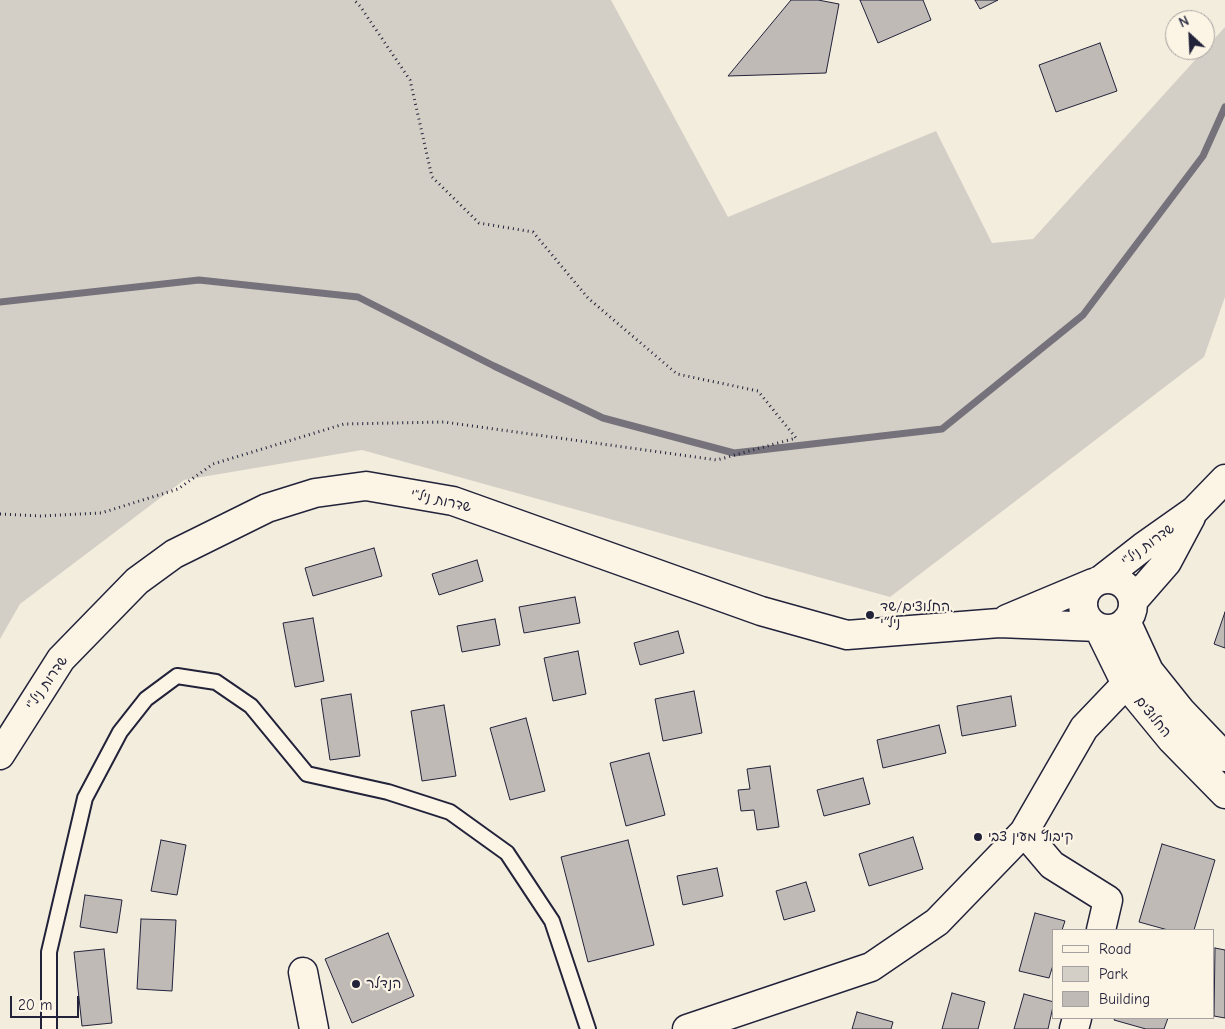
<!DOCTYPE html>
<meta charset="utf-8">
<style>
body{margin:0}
#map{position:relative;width:1225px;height:1029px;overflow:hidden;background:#f3edde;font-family:"Comic Neue",sans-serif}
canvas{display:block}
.legend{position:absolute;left:1052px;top:929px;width:162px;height:90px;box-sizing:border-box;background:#fcf5e5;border:1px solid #a5a1a1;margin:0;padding:6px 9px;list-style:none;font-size:15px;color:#22223b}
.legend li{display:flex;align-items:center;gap:10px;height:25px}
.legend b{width:25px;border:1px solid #a5a1a1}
.north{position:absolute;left:1165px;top:10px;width:50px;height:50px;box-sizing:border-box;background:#fcf5e5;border:1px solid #a5a1a1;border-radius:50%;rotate:335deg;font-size:14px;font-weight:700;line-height:20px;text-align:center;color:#22223b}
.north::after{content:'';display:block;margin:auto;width:18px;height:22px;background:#22223b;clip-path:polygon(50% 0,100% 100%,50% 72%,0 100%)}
.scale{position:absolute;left:10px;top:996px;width:69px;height:22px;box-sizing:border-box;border:2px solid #22223b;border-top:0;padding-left:6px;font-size:15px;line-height:18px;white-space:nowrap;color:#22223b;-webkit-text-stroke:4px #fcf5e5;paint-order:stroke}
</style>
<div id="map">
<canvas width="1225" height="1029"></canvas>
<ul class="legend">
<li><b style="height:6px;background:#fcf5e5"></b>Road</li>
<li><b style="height:14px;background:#d4cfc6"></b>Park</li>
<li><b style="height:14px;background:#bfbab6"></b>Building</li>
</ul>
<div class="north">N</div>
<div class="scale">20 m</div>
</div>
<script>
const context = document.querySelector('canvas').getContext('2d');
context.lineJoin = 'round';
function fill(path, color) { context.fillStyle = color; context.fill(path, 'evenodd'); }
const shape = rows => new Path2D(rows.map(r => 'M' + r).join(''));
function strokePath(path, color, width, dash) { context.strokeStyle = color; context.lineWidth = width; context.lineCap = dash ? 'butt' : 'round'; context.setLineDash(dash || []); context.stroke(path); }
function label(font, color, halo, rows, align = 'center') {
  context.font = font + ' "Comic Neue","Playpen Sans Hebrew",sans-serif'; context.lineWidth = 4.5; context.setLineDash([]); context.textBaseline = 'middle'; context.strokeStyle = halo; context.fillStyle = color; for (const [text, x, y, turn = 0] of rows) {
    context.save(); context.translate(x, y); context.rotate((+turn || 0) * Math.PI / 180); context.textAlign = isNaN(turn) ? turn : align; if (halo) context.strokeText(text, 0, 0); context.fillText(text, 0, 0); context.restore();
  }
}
const green = shape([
 [0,0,611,0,728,217,936,131,992,243,1033,239,1225,27,1225,297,1204,357,890,597,362,450,184,480,20,604,0,639]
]);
const stream = shape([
 [0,302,199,280,358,297,494,366,603,418,734,453,942,429,1083,315,1203,156,1225,107]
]);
const building = shape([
 [791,0,818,0,839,4,826,73,728,76,791,0],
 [860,0,923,0,931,20,878,43,860,0],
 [975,0,998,0,980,9,975,0],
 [1100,43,1117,91,1056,112,1039,65,1100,43],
 [374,548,382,576,313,596,305,568,374,548],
 [477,560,483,581,439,595,432,574,477,560],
 [575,597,580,623,524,633,519,607,575,597],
 [1225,612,1225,648,1214,644,1225,612],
 [313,618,324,681,295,687,283,623,313,618],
 [495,619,500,645,462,652,457,626,495,619],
 [678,631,684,653,640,665,634,643,678,631],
 [578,651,586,694,553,701,544,658,578,651],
 [694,691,702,733,663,741,655,699,694,691],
 [351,694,360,756,330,760,321,699,351,694],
 [1011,696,1016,726,962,736,957,706,1011,696],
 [444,705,456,776,422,781,411,711,444,705],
 [526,718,545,791,510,800,490,728,526,718],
 [939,725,946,753,883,768,877,740,939,725],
 [649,753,665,815,626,826,610,763,649,753],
 [770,766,779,827,757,830,754,810,741,811,738,790,750,789,747,769,770,766],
 [863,778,870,804,824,816,817,790,863,778],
 [913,837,923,869,869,886,859,854,913,837],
 [161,840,186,845,177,895,151,891,161,840],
 [628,840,654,945,588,962,561,857,628,840],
 [1162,844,1215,860,1194,930,1168,930,1139,922,1162,844],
 [717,868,723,896,683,905,677,876,717,868],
 [806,882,815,911,784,920,776,891,806,882],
 [85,895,122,900,117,933,80,927,85,895],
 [1035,913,1065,921,1062,930,1054,930,1054,962,1049,978,1019,971,1035,913],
 [141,919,176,920,172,991,137,989,141,919],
 [388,933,414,996,352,1023,325,959,388,933],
 [1215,948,1225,950,1225,1018,1214,1016,1215,948],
 [104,949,112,1023,82,1026,74,952,104,949],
 [952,993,985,1002,978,1029,942,1029,952,993],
 [1024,994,1054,1002,1048,1029,1014,1029,1024,994],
 [857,1012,893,1022,891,1029,852,1029,857,1012],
 [1115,1018,1168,1018,1164,1029,1146,1029,1114,1020,1115,1018]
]);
const path = shape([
 [0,514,40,516,101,513,178,489,213,464,344,424,444,422,717,460,796,438,758,391,677,374,588,298,533,232,479,223,432,177,410,80,360,6,354,0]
]);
const lane = shape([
 [49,1029,49,952,85,798,120,732,146,699,177,676,216,682,251,706,307,774,388,792,450,812,507,853,552,921,588,1029]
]);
const street = shape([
 [1024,832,1052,865,1108,900,1101,930],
 [303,972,314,1029],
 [687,1029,871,967,937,922,1024,832,1084,728,1126,684,1147,673],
 [1074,1029,1077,1018]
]);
const secondary = shape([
 '1083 604a25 25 0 1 1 50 0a25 25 0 1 1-50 0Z',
 [1102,579,1143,547,1194,511,1225,479],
 [1133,601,1167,562,1191,517],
 [1007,619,1093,583],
 [1126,621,1149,671,1181,711,1225,757],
 [1098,627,1126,684,1172,740,1225,794],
 [0,755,61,659,137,581,174,554,267,508,315,493,366,486,453,501,761,611,847,635,999,623,1098,627]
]);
const markers = [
 [870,615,5,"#22223b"],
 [978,837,5,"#22223b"],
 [356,984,5,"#22223b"]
];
const streetNames = [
 ["שדרות ניל\"י",441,501,13],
 ["שדרות ניל\"י",1148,545,-36],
 ["שדרות ניל\"י",47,683,-55],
 ["החלוצים",1153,717,51]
];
const poiNames = [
 ["החלוצים/שד.",880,607],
 ["ניל״י",880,623],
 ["קיבוץ מעין צבי",988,837],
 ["הנדלר",366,984]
];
fill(green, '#d4cfc6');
strokePath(stream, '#75727b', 7);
fill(building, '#bfbab6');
strokePath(building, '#22223b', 1);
strokePath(lane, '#22223b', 18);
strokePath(street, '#22223b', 31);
strokePath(secondary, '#22223b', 31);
strokePath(path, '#22223b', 3, [1, 4]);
strokePath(lane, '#fcf5e5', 14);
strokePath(street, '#fcf5e5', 28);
strokePath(secondary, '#fcf5e5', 28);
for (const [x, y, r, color] of markers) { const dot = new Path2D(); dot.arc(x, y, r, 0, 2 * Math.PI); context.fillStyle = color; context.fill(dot); strokePath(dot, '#fcf5e5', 2); }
label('14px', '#22223b', '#fcf5e5', streetNames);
label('14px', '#22223b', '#fcf5e5', poiNames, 'left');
</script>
